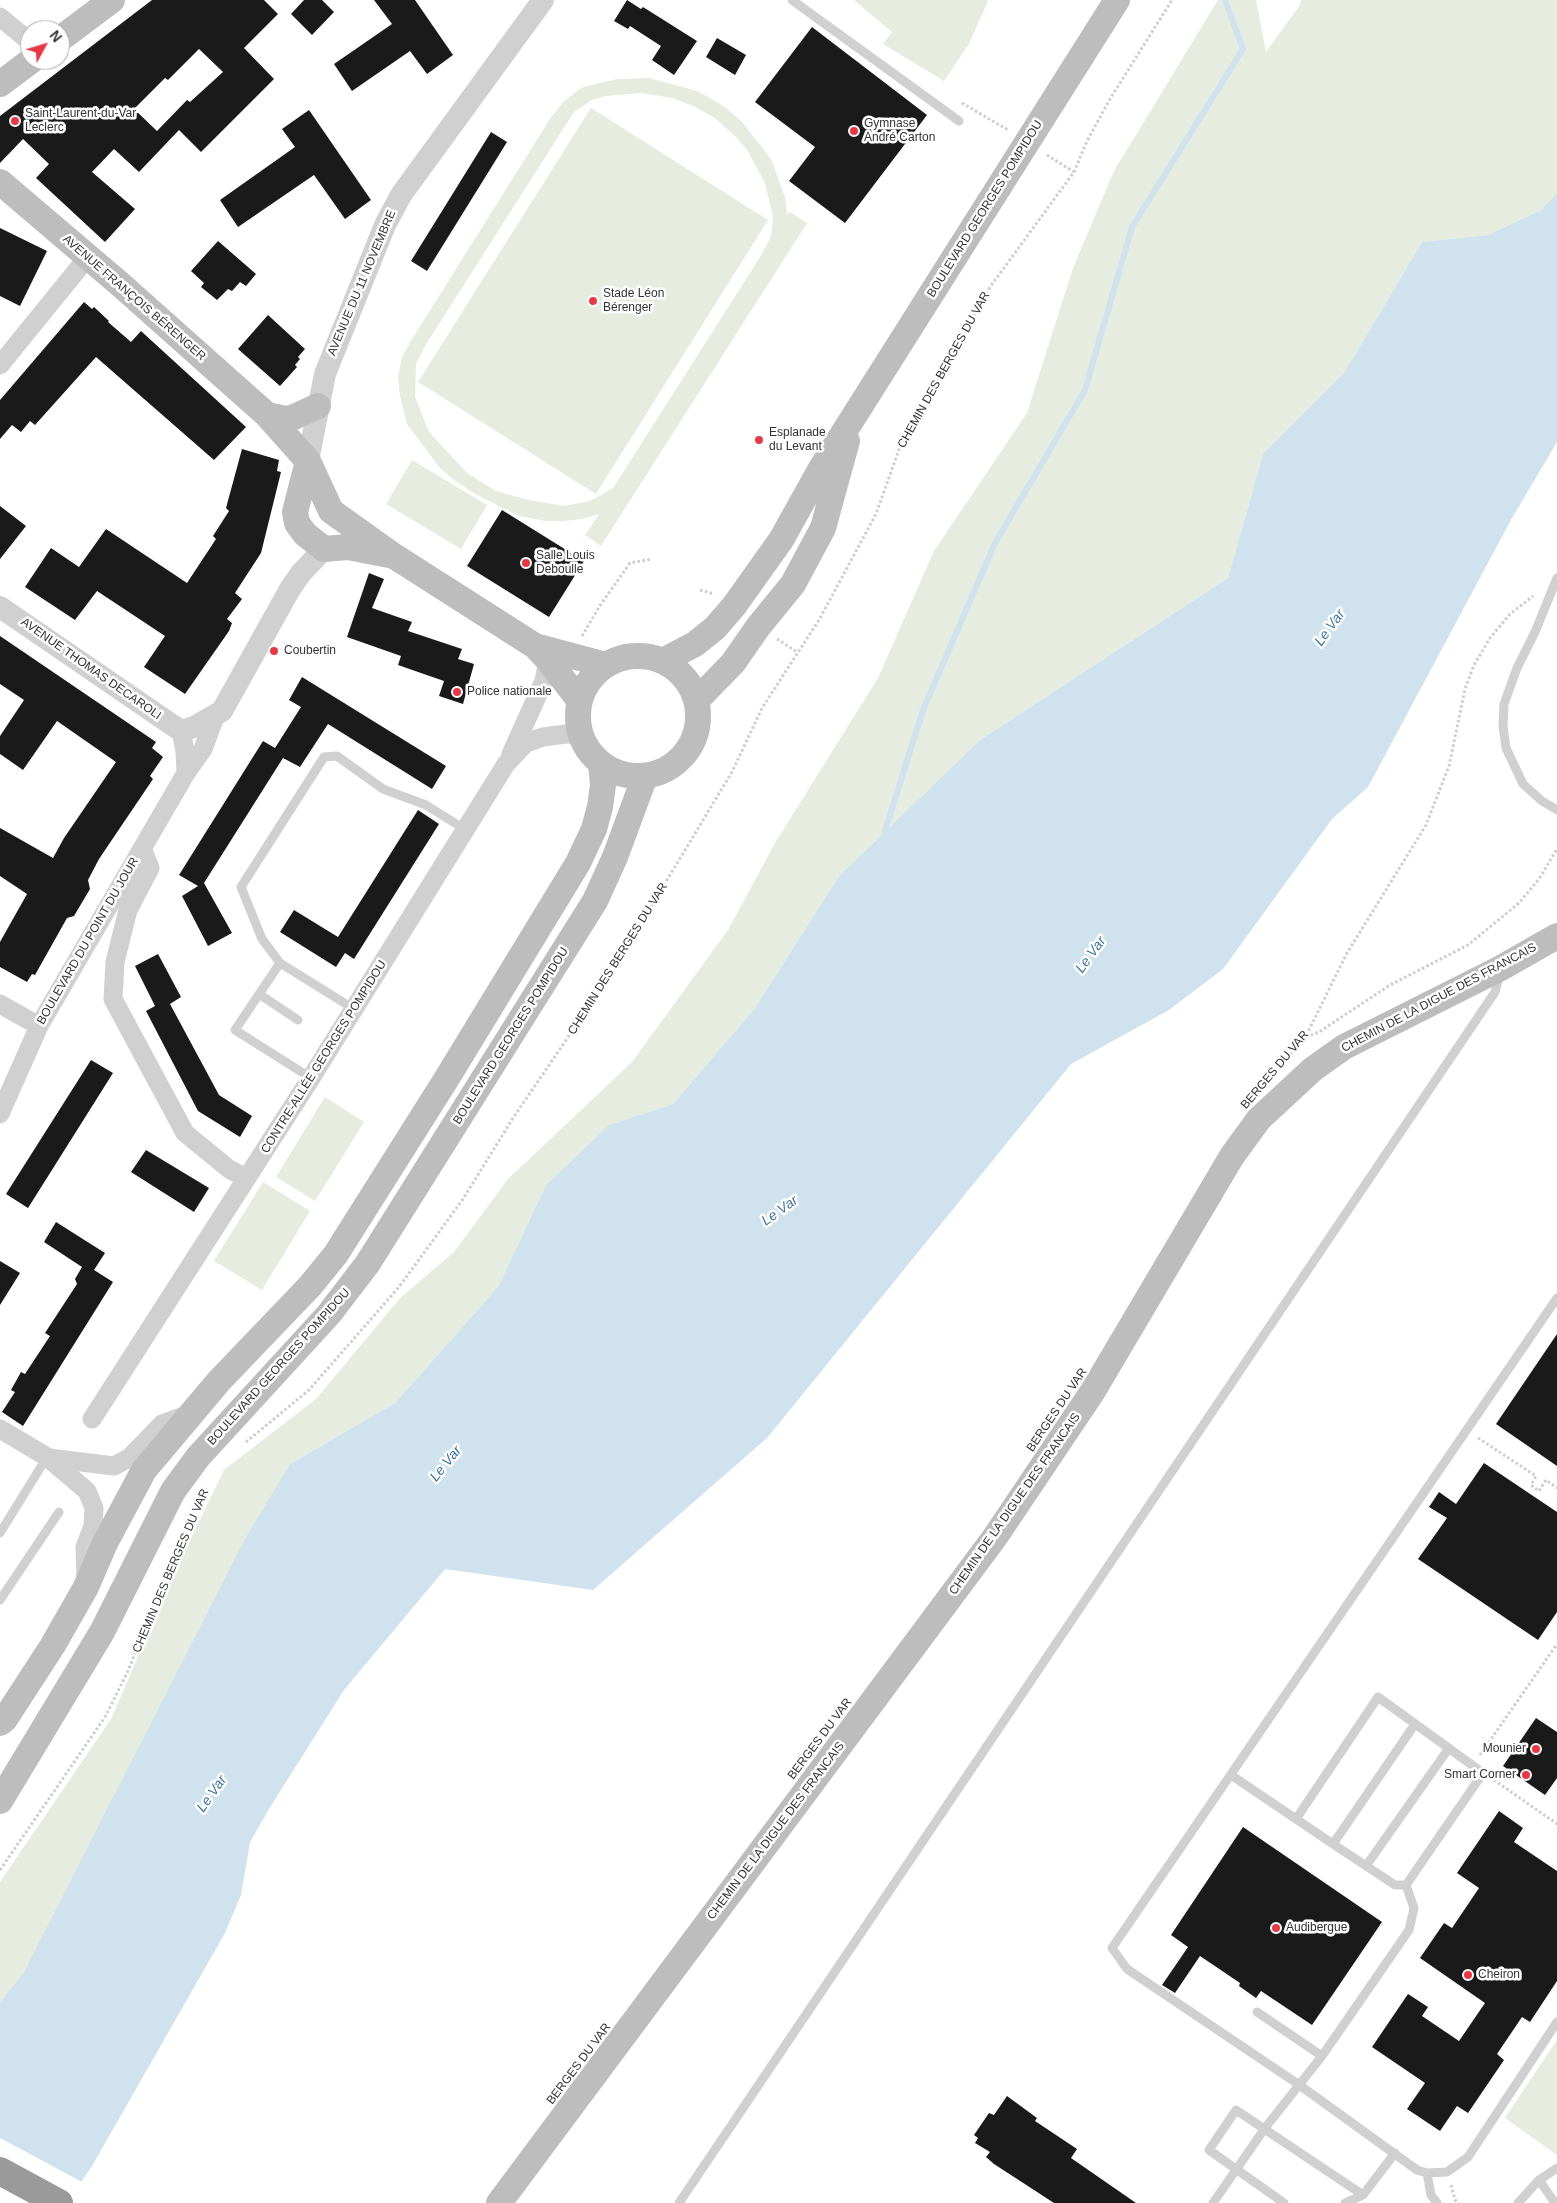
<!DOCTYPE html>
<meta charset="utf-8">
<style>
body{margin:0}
#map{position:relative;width:1557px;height:2203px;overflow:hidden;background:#fff;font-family:Helvetica,sans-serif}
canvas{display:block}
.north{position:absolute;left:20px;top:20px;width:50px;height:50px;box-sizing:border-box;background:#fff;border:1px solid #adadad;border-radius:50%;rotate:51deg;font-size:14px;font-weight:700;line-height:20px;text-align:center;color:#333}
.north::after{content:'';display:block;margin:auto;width:18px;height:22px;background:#e63946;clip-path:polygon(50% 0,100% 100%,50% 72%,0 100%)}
</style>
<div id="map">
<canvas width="1557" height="2203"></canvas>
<div class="north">N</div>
</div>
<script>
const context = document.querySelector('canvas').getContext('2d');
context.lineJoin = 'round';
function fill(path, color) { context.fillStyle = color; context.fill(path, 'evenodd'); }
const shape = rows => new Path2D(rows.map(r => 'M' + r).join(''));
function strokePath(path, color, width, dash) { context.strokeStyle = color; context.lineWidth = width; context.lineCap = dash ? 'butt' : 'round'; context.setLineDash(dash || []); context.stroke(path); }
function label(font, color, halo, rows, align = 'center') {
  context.font = font + ' Helvetica,sans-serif'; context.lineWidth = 5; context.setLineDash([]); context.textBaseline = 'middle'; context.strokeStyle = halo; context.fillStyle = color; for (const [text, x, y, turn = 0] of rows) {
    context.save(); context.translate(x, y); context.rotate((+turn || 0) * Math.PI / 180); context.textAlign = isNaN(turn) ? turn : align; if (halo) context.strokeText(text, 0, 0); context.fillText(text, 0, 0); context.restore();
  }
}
const green = shape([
 [854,0,986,0,988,1,969,44,944,81,883,44,892,32],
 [1218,0,1256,0,1266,52,1300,5,1301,0,1557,0,1557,193,1541,210,1488,235,1422,242,1344,373,1263,454,1228,578,980,740,839,876,755,1008,673,1104,609,1125,546,1185,498,1287,395,1403,290,1464,24,1972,0,2002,0,1882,111,1719,174,1573,224,1470,316,1399,400,1298,454,1252,508,1179,632,1062,728,930,775,843,878,678,934,551,1027,413,1073,268,1114,171],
 [649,78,697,91,725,107,742,122,771,159,785,197,787,214,790,212,807,223,601,546,585,535,599,514,582,519,564,521,546,521,519,516,475,494,454,480,440,468,407,424,400,396,398,377,402,357,412,339,550,119,563,102,581,88,599,83,618,79],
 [641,93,672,98,693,106,715,118,738,139,747,150,765,183,773,216,771,236,762,254,613,488,590,501,564,506,529,500,496,491,467,473,429,432,415,397,416,364,425,346,574,112,592,100,606,96],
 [591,108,768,220,596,494,418,382],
 [412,460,487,505,461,549,386,504],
 [325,1097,364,1122,315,1201,276,1177],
 [263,1182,310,1211,262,1290,214,1261],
 [1557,2040,1557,2155,1505,2118]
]);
const water = shape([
 [1557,193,1557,442,1512,518,1368,787,1332,819,1223,969,1169,1010,1071,1064,767,1438,593,1590,445,1569,344,1690,269,1809,250,1842,241,1895,225,1933,92,2166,67,2203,0,2203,0,2002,24,1972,245,1539,290,1464,395,1403,498,1287,546,1185,609,1125,673,1104,755,1008,839,876,980,740,1228,578,1263,454,1344,373,1422,242,1488,235,1541,210]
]);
const pier = shape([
 [0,2138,84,2183,70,2203,0,2203]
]);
const stream = shape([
 [886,839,885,831,923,710,995,543,1085,390,1132,227,1243,49,1225,0]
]);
const building = shape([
 [152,0,264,0,278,14,244,48,274,79,201,152,179,130,139,172,114,149,92,172,135,209,105,242,36,178,49,164,23,139,0,163,0,116],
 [199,49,223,72,190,102,187,100,157,131,134,109,165,78,168,80],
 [304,0,322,0,334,12,312,35,291,14],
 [374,0,415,0,453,55,427,74,410,51,352,91,334,64,392,24],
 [627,0,641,9,643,7,697,41,674,75,652,60,661,46,630,26,628,29,614,21],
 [812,27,927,115,845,223,789,181,815,147,755,102],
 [717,38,746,55,735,75,706,57],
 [309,110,371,200,345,219,314,175,238,227,220,200,295,147,282,129],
 [491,132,507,142,427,271,411,261],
 [0,228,47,251,20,306,0,296],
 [218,241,256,274,246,286,240,282,232,291,228,289,217,300,201,287,204,283,191,271],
 [84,302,92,309,94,307,109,321,108,322,131,342,141,331,246,427,214,460,96,357,35,425,30,421,21,432,12,425,0,439,0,400],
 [268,315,305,349,298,357,300,359,295,365,297,367,280,386,238,349],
 [242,449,279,460,277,471,281,472,261,553,235,593,242,599,227,619,232,623,229,631,185,694,144,667,165,636,97,591,75,620,25,587,51,548,79,567,106,529,187,583,216,539,213,536,229,511,226,508],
 [0,506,26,526,0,559],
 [502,510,584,561,549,617,467,566],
 [369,573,384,579,372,608,412,622,408,631,462,649,458,659,474,664,463,704,439,696,444,681,398,665,401,656,347,637],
 [0,636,156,742,152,748,163,757,150,776,153,779,99,859,88,880,90,889,74,916,67,918,35,975,32,974,27,982,0,967,0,942,27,894,0,876,0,828,53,858,64,838,116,762,57,721,23,770,0,754,0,736,24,700,0,684],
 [302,677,446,766,432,789,328,724,300,767,283,758,204,883,232,933,208,946,182,896,198,886,179,875,263,741,275,748,301,707,289,700],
 [418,810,439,824,354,959,345,953,336,967,280,932,294,910,338,937],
 [158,954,181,997,170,1004,219,1095,252,1116,240,1137,198,1111,146,1011,155,1006,135,966],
 [91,1060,113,1073,28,1208,6,1194],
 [146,1150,209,1188,194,1212,131,1172],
 [56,1222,105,1253,94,1270,113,1282,23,1426,2,1412,15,1392,11,1390,21,1372,25,1374,50,1336,45,1333,77,1284,75,1279,82,1267,44,1242],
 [0,1261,20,1273,0,1305],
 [1557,1334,1557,1466,1496,1424],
 [1484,1463,1557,1512,1557,1612,1538,1640,1418,1559,1447,1518,1429,1507,1439,1492,1456,1504],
 [1536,1718,1557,1732,1557,1778,1545,1795,1503,1766],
 [1499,1811,1523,1828,1514,1842,1557,1871,1557,1981,1530,2022,1522,2017,1497,2054,1504,2060,1468,2113,1457,2106,1440,2131,1407,2109,1425,2083,1372,2047,1408,1994,1428,2007,1422,2016,1459,2041,1485,2003,1420,1958,1444,1923,1452,1928,1479,1888,1457,1873],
 [1243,1827,1382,1922,1312,2025,1261,1991,1256,1998,1239,1986,1240,1983,1200,1956,1175,1993,1162,1985,1188,1947,1171,1935],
 [1007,2096,1037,2118,1035,2121,1077,2149,1071,2158,1136,2203,1054,2203,994,2164,986,2157,990,2152,975,2143,978,2138,974,2135,989,2113,994,2115]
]);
const path = shape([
 [962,103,1008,130],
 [1047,155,1074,172],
 [700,590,714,594],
 [582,636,601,604,630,563,652,559],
 [777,639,797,652],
 [1306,1037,1319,1032,1390,985,1468,945,1519,903,1539,879,1557,849],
 [1284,1062,1305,1038,1347,953,1426,825,1449,766,1465,689,1474,665,1490,638,1510,614,1533,596],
 [1478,1438,1536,1476,1531,1485,1539,1491,1546,1480,1557,1488],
 [246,1442,309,1390,399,1287,463,1199,513,1118,605,983,732,772,762,708,819,620,876,514,901,444,990,287,1074,172,1087,141,1110,99,1172,0],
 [1480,1755,1557,1644],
 [1494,1780,1557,1824],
 [0,1870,105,1717,128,1671,169,1569,206,1488],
 [1451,2185,1455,2200,1459,2203]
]);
const service = shape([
 [792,0,959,121],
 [1557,578,1535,632,1517,668,1504,704,1503,726,1506,748,1523,784,1542,801,1557,810],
 [280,963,235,1030,311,1078],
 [259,994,298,1020],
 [354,1009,280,963,262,939,241,887,324,757,337,756,383,789,426,805,466,830],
 [1557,1298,1112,1948,1127,1969,1298,2084,1417,2170,1427,2173,1447,2172,1468,2157,1557,2022],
 [0,1533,47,1457],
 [0,1600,59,1512],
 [1231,1775,1296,1819,1333,1844,1395,1885,1406,1885,1483,1773,1378,1697,1296,1819],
 [1333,1844,1415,1724],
 [1366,1866,1449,1748],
 [1257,2012,1322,2056],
 [1427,2173,1431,2195,1437,2203],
 [679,2203,1495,992,1500,973],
 [1213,2203,1265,2128,1322,2056,1409,1930,1414,1908,1406,1885],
 [1284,2203,1209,2150,1236,2110,1363,2195],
 [1345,2203,1363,2195,1395,2153],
 [1518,2203,1539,2180],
 [1555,2203,1539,2180,1557,2168]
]);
const minor = shape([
 [0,17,30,42],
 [0,365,87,258],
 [181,731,185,751,186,773],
 [511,754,544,681,548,660],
 [142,848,150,868,128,910,115,962,113,999,185,1133,229,1169,246,1178],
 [0,1004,39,1026],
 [0,1114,39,1026,186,773,203,749,215,717],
 [92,1419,311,1078,506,764,526,743,543,737,566,734,581,735],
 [0,1429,47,1457,87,1491,94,1508,93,1526,85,1547,86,1581],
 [49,1458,114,1466,129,1458,162,1424,190,1414]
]);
const tertiary = shape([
 [308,461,325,374,385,225,401,195,543,0],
 [0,607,181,731,194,727,222,711,290,589,301,573,324,549]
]);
const secondary = shape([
 [60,39,112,0],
 [0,84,32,60],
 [0,182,121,285,267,415,308,461,331,511,394,556,535,646,548,660,580,701],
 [267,415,286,419,294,417,318,406],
 [308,461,295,512,297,523,305,534,324,549,348,547,389,555],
 [535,646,606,665],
 '578 716a60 60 0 1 1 120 0a60 60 0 1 1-120 0Z',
 [663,661,695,644,715,628,734,606,781,540,820,470,1117,0],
 [697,700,733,663,758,627,793,584,823,528,847,441],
 [0,1723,5,1719,53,1645,86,1587,105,1543,144,1470,219,1381,310,1286,336,1254,447,1078,578,863,594,829,600,807,603,785,601,764],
 [0,1801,102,1632,173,1491,198,1457,329,1314,368,1263,595,901,615,857,645,776],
 [499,2203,995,1537,1093,1391,1232,1156,1259,1119,1313,1069,1344,1047,1501,968,1557,936]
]);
const motorway = shape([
 [0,2171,59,2203]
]);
const markers = [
 [15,121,5,"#e63946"],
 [854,131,5,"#e63946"],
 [593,301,5,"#e63946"],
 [759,440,5,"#e63946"],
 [526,563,5,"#e63946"],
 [274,651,5,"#e63946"],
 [457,692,5,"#e63946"],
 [1536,1749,5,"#e63946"],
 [1526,1775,5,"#e63946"],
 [1276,1928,5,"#e63946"],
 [1468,1975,5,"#e63946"]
];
const poiNames = [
 ["Saint-Laurent-du-Var",25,114],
 ["Leclerc",25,128],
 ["Gymnase",864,124],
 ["André Carton",864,138],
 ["Stade Léon",603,294],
 ["Bérenger",603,308],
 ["Esplanade",769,433],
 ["du Levant",769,447],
 ["Salle Louis",536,556],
 ["Deboulle",536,570],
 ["Coubertin",284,651],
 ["Police nationale",467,692],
 ["Mounier",1526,1749,"right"],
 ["Smart Corner",1516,1775,"right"],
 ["Audibergue",1286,1928],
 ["Cheiron",1478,1975]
];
const streetNames = [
 ["BOULEVARD GEORGES POMPIDOU",985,209,-58],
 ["AVENUE DU 11 NOVEMBRE",362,283,-67],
 ["AVENUE FRANÇOIS BÉRENGER",134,298,41],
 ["CHEMIN DES BERGES DU VAR",944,370,-61],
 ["AVENUE THOMAS DECAROLI",91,669,35],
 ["BOULEVARD DU POINT DU JOUR",88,941,-60],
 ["CHEMIN DES BERGES DU VAR",618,959,-58],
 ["CHEMIN DE LA DIGUE DES FRANCAIS",1439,998,-28],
 ["BOULEVARD GEORGES POMPIDOU",511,1036,-58],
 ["CONTRE-ALLÉE GEORGES POMPIDOU",324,1057,-58],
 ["BERGES DU VAR",1275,1070,-50],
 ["BOULEVARD GEORGES POMPIDOU",279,1367,-48],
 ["BERGES DU VAR",1057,1410,-56],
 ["CHEMIN DE LA DIGUE DES FRANCAIS",1015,1504,-55],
 ["CHEMIN DES BERGES DU VAR",171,1571,-67],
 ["BERGES DU VAR",820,1739,-53],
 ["CHEMIN DE LA DIGUE DES FRANCAIS",776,1831,-53],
 ["BERGES DU VAR",579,2064,-53]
];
const waterNames = [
 ["Le Var",1330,628,-54],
 ["Le Var",1091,955,-54],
 ["Le Var",780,1211,-36],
 ["Le Var",446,1464,-51],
 ["Le Var",212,1794,-55]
];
fill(green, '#e6ecdf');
fill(water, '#cfe2ee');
fill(pier, '#fff');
strokePath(stream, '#cfe2ee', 6);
fill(building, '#1a1a1a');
strokePath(path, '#cdcdcd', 3, [2.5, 2.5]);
strokePath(service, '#d0d0d0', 9);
strokePath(minor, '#d0d0d0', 19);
strokePath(tertiary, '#d0d0d0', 22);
strokePath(secondary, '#bdbdbd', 26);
strokePath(motorway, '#9a9a9a', 28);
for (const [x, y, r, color] of markers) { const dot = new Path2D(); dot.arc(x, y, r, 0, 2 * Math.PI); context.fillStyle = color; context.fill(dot); strokePath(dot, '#fff', 2); }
label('12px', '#333', '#fff', poiNames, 'left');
label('12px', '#333', '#fff', streetNames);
label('italic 14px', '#3f7597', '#fff', waterNames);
</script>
